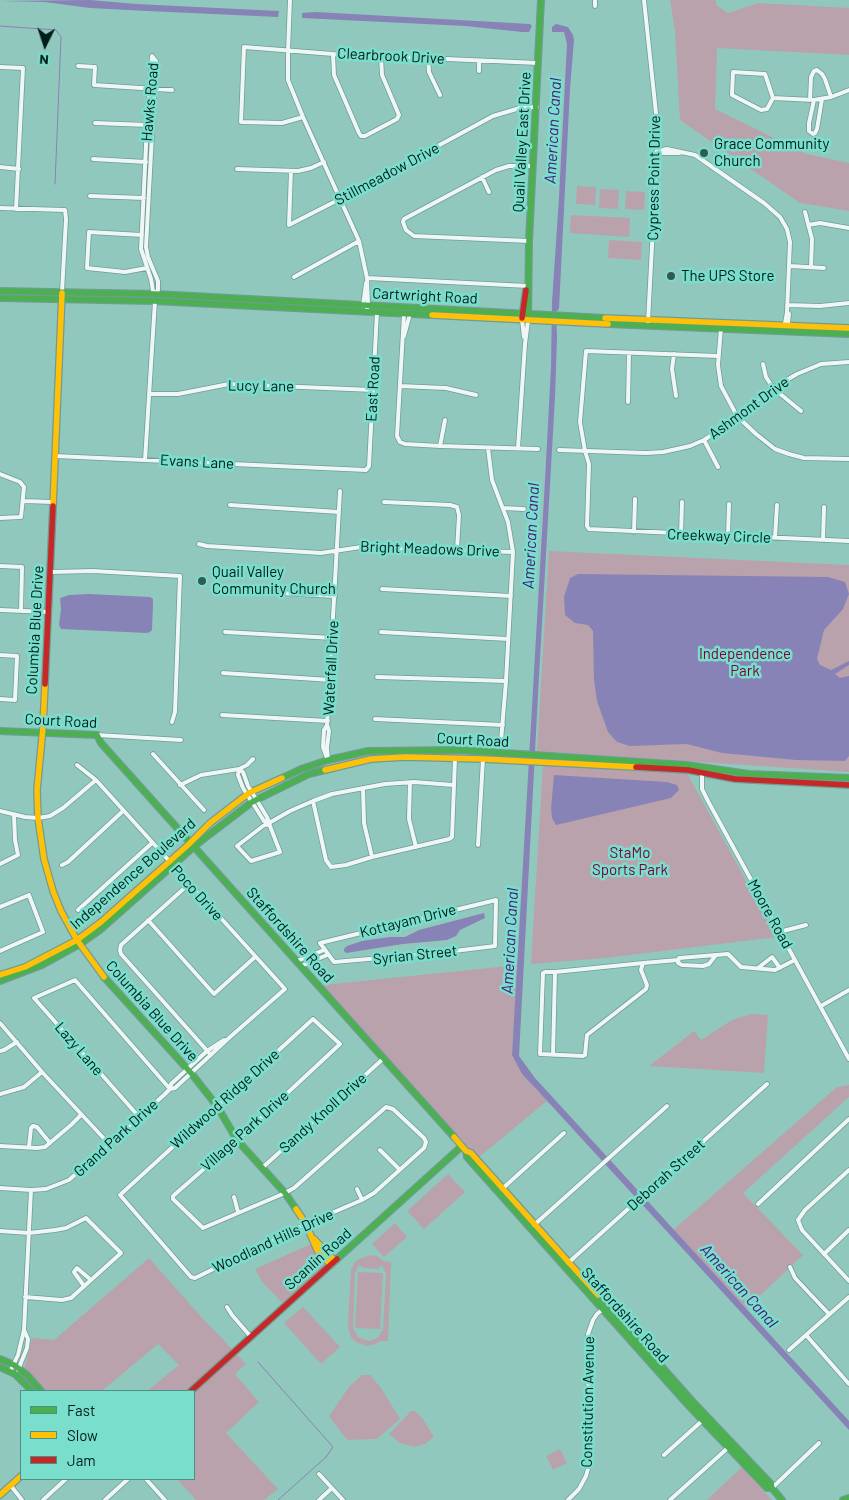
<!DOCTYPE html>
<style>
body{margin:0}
#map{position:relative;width:849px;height:1500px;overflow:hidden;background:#91c8be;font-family:Barlow,sans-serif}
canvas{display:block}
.legend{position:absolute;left:20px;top:1390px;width:175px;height:90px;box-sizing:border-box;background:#7adecd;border:1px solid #499185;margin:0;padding:6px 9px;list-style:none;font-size:15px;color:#001d19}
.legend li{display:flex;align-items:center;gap:10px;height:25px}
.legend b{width:25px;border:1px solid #499185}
.north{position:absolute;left:20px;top:20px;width:50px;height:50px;-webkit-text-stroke:4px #7adecd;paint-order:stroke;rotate:184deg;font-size:14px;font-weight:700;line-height:20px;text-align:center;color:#001d19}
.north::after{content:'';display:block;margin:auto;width:18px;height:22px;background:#001d19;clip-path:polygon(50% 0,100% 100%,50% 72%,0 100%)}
</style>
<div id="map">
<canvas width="849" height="1500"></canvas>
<ul class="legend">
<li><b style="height:6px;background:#4caf50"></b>Fast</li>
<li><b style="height:6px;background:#ffc107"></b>Slow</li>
<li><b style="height:6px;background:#c62828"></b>Jam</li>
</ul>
<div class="north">N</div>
</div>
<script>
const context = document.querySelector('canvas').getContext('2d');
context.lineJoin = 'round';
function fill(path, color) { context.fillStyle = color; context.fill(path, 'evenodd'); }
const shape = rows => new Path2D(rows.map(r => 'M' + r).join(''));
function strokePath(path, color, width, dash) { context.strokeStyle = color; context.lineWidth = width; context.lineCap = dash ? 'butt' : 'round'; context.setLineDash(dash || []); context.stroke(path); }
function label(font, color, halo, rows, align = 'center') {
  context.font = font + ' Barlow,sans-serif'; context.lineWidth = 5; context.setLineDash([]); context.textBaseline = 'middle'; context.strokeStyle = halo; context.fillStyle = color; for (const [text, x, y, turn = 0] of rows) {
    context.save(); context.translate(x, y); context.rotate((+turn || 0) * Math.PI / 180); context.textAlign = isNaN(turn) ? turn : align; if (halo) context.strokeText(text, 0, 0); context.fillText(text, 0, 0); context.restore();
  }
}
const green = shape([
 [670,0,716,0,716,5,728,13,758,3,849,8,849,55,717,48,715,109,807,154,849,163,849,211,800,203,680,120,675,31],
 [577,186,596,187,595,205,576,204],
 [600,189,619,190,618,209,599,208],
 [626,191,645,192,644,210,625,209],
 [571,215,630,218,629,237,570,233],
 [609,240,642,242,641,260,608,258],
 [549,551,849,565,849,772,537,751],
 [543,764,687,773,777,937,606,958,531,964],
 [518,965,512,1055,522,1074,547,1101,478,1158,323,985],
 [751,1014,768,1015,764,1073,649,1066,694,1031,701,1040,732,1020],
 [849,1085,849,1097,743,1193,803,1255,746,1309,673,1230,837,1087],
 [448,1174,465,1192,424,1229,407,1211],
 [395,1223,407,1237,384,1257,372,1244],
 [311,1244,324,1263,324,1266,283,1304,263,1283,255,1269],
 [370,1255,377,1256,384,1261,391,1262,388,1341,381,1341,375,1344,367,1346,358,1343,352,1339,349,1332,348,1325,351,1269,357,1260],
 [359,1265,363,1268,378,1269,382,1265,386,1274,383,1330,377,1338,369,1341,358,1337,353,1328,355,1273],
 [149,1258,196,1311,246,1364,235,1374,259,1402,226,1433,278,1489,264,1500,196,1500,177,1479,194,1479,194,1391,147,1391,179,1365,158,1344,102,1391,46,1391,24,1369,32,1338,54,1340],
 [358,1272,383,1273,380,1329,355,1328],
 [303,1307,340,1347,321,1364,284,1323],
 [362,1375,370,1375,381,1388,400,1419,377,1439,347,1440,329,1416,349,1387],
 [411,1411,415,1411,423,1419,434,1437,425,1444,414,1447,400,1443,389,1434],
 [560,1449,567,1463,553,1470,546,1456],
 [742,1467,772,1500,707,1500]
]);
const water = shape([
 [90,0,136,4,279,11,278,17,147,11,90,8,45,2,0,1],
 [316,12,530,24,532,26,529,32,522,32,465,26,302,18,302,13],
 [556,24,568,27,573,35,574,40,570,89,559,309,556,312,557,337,555,398,539,676,519,1056,535,1078,849,1421,849,1430,538,1091,522,1074,512,1055,545,480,551,367,552,302,559,197,567,44,564,32,552,32,552,27],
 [578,574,828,577,845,582,849,594,843,609,824,630,817,659,820,665,831,670,849,661,849,665,835,674,840,678,849,676,849,756,845,761,796,760,722,753,687,744,630,746,617,742,608,732,597,701,594,679,593,631,588,625,575,623,565,615,564,597,570,578],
 [89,594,150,597,153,599,153,605,152,630,150,632,147,633,61,629,59,625,61,609,60,598,69,595],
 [554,775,667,782,677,785,679,790,671,798,556,825,552,818,551,808],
 [484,913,485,918,460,930,456,936,447,940,403,944,346,953,344,951,344,949,347,946,362,941,390,937,405,937,419,930]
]);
const stream = shape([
 [0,26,56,30,61,37,55,184],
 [258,1362,333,1447,326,1457,278,1500]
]);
const street = shape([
 [290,0,288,51,288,80,303,117,359,241,367,278,368,305,366,312],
 [644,0,658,132,648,322],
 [595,6,595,0],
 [333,54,334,75,359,133,361,136,365,136,397,119,399,115,382,75,381,56],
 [152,56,156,61,146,247,148,257,158,281,158,290,155,294],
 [152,56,147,125,141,249,151,279,153,291,155,292],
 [428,58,429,72,440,95],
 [78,66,95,67,94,85,172,90],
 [0,67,23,68,16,209],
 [479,71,479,61],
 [733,72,765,74,773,98,767,109,761,110,732,95,733,72],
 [773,98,814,100,831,97,849,90],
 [810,100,811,77,814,71,817,70,822,74,825,79,831,97],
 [814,100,809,123,809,131,813,134,815,133,817,129,822,99],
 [303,117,282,123,241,122,244,47,333,54,538,63],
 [95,123,148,125],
 [657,151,667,149,695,155,764,203,780,217,787,229,790,242,787,312,785,323,786,326],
 [657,151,663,153,679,153],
 [93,159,146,162],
 [0,167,19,169],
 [237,169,298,171,311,168,324,162],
 [291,171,289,225,340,199,493,116,520,108,537,107],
 [482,177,489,192],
 [90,196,144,198],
 [0,208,65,210,66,219,62,292],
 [805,212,812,239,811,267],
 [808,225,820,223,849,228],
 [142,235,89,232,87,268,125,272,147,268],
 [529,241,414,236,406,230,403,222,404,219,496,170,509,166,533,166],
 [790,266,824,268],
 [294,277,359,241],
 [367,278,528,286],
 [787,305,820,306,849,303],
 [363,306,366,283],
 [404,314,397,436,400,442,405,444,440,446,538,449],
 [522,320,524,337],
 [786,325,788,323,789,314,787,312],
 [721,328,718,365,721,386,737,416,756,434,775,449,789,454,804,458,849,459],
 [404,336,410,314],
 [674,354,672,369,676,396],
 [718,356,586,351,580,422,585,451,589,464,587,526,589,529,849,541],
 [763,364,766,377,773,388,801,411],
 [400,386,446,388,476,395],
 [150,394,178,394,229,384,373,390],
 [628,402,629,353],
 [704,440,718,467],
 [440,446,445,420],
 [488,448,492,480,508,522,513,552,506,681,501,741],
 [518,448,525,344,528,321],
 [559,450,646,453,663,452,690,446,704,440,722,428,773,388,797,374,821,364,849,362],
 [55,456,366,470,369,466,377,312],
 [145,460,155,301],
 [0,474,20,482,24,487,21,517,0,518],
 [24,501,52,502],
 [384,502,450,505,457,507,459,515,457,550],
 [230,505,339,512],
 [503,508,524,509],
 [634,532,635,499],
 [681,534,682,502],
 [728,536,729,504],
 [775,538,777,505],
 [823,540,824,507],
 [199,544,207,546,321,553,361,547,513,552],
 [0,566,22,567,21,611],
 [50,572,93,571,180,576,175,712,172,722],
 [382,589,511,596],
 [226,590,335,596],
 [0,610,48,612],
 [225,632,333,638],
 [381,632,508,639],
 [0,655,17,656,15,700,0,699],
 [223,673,331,680],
 [377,677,506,681],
 [222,715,328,721],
 [375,719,503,725],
 [327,725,324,730,323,747,327,758],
 [97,735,181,740],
 [153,754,204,810],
 [328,760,327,748,329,731,327,725,340,491],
 [77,765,96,780,285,989,230,1037,175,1088,170,1089],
 [702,771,702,789,708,801,849,1059],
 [410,782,409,819,416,847],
 [180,785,201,775,239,769,247,765,253,759],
 [363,788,364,823,372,857],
 [313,801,326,860,331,867,346,865,372,857,449,839,452,837,455,759],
 [0,811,25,817,38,818,50,816,63,808,96,780],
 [270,826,267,824,264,821,243,788,238,775,239,769,243,772,248,786,267,817,270,826,280,852,251,861,237,846,263,826,269,823,290,811,313,801,332,794,385,784,414,782,453,785],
 [478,845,483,759],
 [0,864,18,855,15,840,14,815],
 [62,865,68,862,123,811],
 [189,884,121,945,120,950,121,954,211,1055],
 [496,900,495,946,438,953,334,962,320,943,496,900],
 [0,907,29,895,43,932,0,951],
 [78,910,152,843],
 [148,920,214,994,255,957],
 [779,932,806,925],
 [716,955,709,964,703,966,682,965,678,963,679,958,716,955,728,954,741,967,775,970,795,960],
 [297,961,324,950],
 [643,963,641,970,647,985,646,989,587,1035,585,1055,583,1056,540,1054,543,973,545,972,555,972,643,963,678,960],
 [301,966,327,955],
 [758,968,772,957,780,968],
 [821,1006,849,990],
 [313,1019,340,1044,237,1140,173,1196,173,1199,203,1228,285,1193,294,1188,386,1107,393,1109,424,1138,426,1142,424,1148,374,1193,362,1200,306,1224,195,1278,191,1277,120,1195,313,1019],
 [0,1023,42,1072,110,1145],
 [0,1051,4,1050,17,1042],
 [553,1055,555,972],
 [0,1094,24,1087,42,1072],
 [140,1118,34,998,75,980,170,1089],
 [0,1146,37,1148,45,1147,71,1125,81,1115],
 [29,1147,31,1128,33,1126,37,1127,50,1143],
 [380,1150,399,1169],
 [262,1168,384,1058],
 [849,1170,805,1210,798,1220,802,1230,849,1281],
 [0,1188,31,1190,46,1189,69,1180,164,1095,170,1089,171,1084,207,1051,224,1040],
 [357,1189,362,1200],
 [502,1189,564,1133],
 [234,1197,238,1212],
 [758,1204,849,1119],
 [534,1225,667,1106],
 [0,1231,29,1233,55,1230,66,1228,86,1218,121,1253,71,1298,62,1300,25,1297],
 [824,1254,849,1230],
 [568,1263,767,1084],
 [790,1267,795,1278,829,1314],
 [84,1286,74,1272,77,1268,91,1280],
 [227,1307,232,1315,251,1337],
 [806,1335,849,1384],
 [789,1350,849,1297],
 [18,1370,27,1348,28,1339,24,1330],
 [10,1372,18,1355,24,1330,31,1190],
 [664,1455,703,1420],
 [319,1474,343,1500],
 [146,1479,165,1500],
 [11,1486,22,1500],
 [772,1488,819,1443],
 [43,1500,66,1479],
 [105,1500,128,1479],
 [319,1500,332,1488],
 [568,1500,579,1489,586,1476,589,1465,588,1334,593,1320,597,1314,603,1309],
 [670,1500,730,1446]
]);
const fast = shape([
 [0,291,155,294,605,318],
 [0,298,154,301,432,315],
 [528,320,529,241,541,0],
 [608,324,849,334],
 [0,731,97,735,101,743,454,1137],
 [282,778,301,769,328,760,368,751,459,750,687,765,749,774,849,778],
 [104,977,191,1073,217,1106,237,1140,285,1193,296,1209],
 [0,981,42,965,80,944,100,930,197,844,252,802,309,774,325,770],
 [466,1151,467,1157,689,1406,767,1488,772,1488],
 [337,1259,462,1146],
 [598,1295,693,1402,771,1484,772,1488,782,1500],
 [0,1359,14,1365,27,1375,41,1391],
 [0,1367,15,1374,32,1391],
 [843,1500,849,1498]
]);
const slow = shape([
 [432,315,608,324],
 [605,318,849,328],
 [53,506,62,293],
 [45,684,43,727,37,790,38,818,44,859,53,891,61,911,77,940,104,977],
 [325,770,371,759,405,757,483,759,636,767],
 [0,975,25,967,77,940,101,922,188,845,210,823,249,793,282,778],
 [454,1137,466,1151,471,1153,598,1295],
 [296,1209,306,1224,317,1250,331,1265],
 [314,1239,335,1261],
 [0,1495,21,1476]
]);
const jam = shape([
 [522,318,526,290],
 [45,684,53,506],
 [636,767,688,770,735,779,849,785],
 [191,1391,337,1259]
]);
const markers = [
 [704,153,5,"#335953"],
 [671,276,5,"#335953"],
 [202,581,5,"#335953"]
];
const streetNames = [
 ["Clearbrook Drive",391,56,3],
 ["Hawks Road",150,102,-85],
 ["Quail Valley East Drive",522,142,-87],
 ["Stillmeadow Drive",387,174,-28],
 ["Cypress Point Drive",654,178,-89],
 ["Cartwright Road",425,296,3],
 ["Lucy Lane",261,386,1],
 ["East Road",373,389,-87],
 ["Ashmont Drive",749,408,-36],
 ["Evans Lane",197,462,3],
 ["Creekway Circle",719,536,2],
 ["Bright Meadows Drive",430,549,2],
 ["Columbia Blue Drive",35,630,-87],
 ["Waterfall Drive",331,668,-87],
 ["Court Road",61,721,3],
 ["Court Road",473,740,3],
 ["Independence Boulevard",133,874,-41],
 ["Poco Drive",197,893,48],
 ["Moore Road",770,914,61],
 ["Kottayam Drive",408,921,-14],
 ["Staffordshire Road",290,935,48],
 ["Syrian Street",415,955,-6],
 ["Columbia Blue Drive",152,1011,48],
 ["Lazy Lane",79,1049,49],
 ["Wildwood Ridge Drive",225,1099,-42],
 ["Sandy Knoll Drive",323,1113,-42],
 ["Village Park Drive",245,1131,-42],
 ["Grand Park Drive",116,1138,-42],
 ["Deborah Street",666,1175,-42],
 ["Woodland Hills Drive",273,1241,-25],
 ["Scanlin Road",318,1259,-42],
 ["Staffordshire Road",625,1315,48],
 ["Constitution Avenue",588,1402,-89]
];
const poiNames = [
 ["Grace Community",714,144],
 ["Church",714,161],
 ["The UPS Store",681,276],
 ["Quail Valley",212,572],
 ["Community Church",212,589]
];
const parkNames = [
 ["Independence",745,654],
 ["Park",745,671],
 ["StaMo",630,853],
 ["Sports Park",630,870]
];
const waterNames = [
 ["American Canal",553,131,-87],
 ["American Canal",531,536,-87],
 ["American Canal",510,941,-87],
 ["American Canal",739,1286,48]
];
fill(green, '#baa2ac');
fill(water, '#8883b6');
strokePath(stream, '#8883b6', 1);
strokePath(street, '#6f9c95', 5.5);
strokePath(fast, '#6f9c95', 8);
strokePath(slow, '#6f9c95', 8);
strokePath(jam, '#6f9c95', 8);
strokePath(street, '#eef7f5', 4);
strokePath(fast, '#4caf50', 5.5);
strokePath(slow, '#ffc107', 5.5);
strokePath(jam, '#c62828', 5.5);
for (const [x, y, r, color] of markers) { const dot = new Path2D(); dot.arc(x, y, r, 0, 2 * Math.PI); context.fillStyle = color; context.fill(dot); strokePath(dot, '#7adecd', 2); }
label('15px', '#001d19', '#7adecd', streetNames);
label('15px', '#001d19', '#7adecd', poiNames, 'left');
label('15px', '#79023b', '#7adecd', parkNames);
label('italic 16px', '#471876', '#7adecd', waterNames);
</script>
